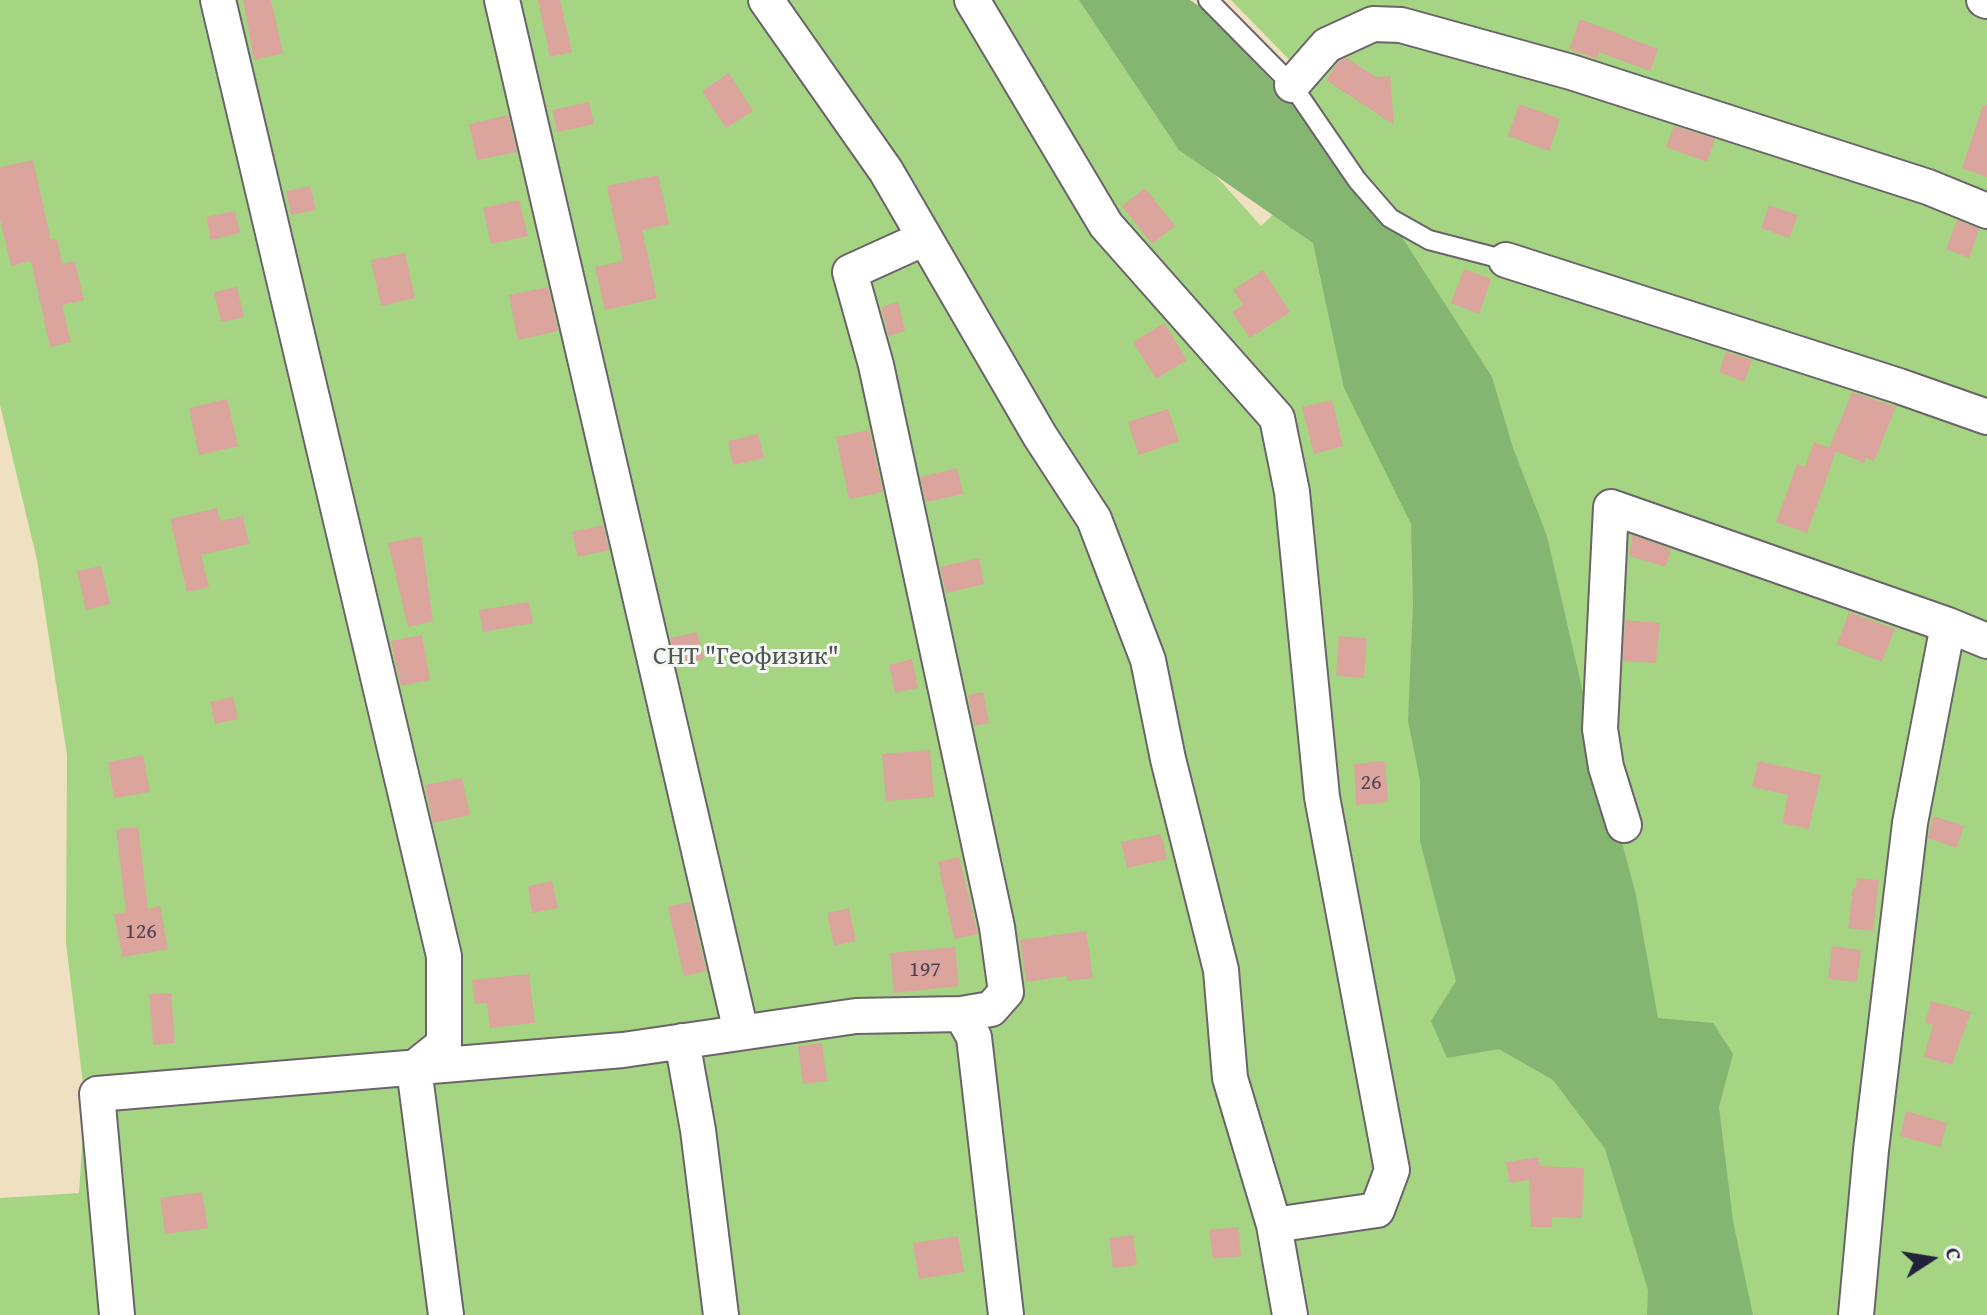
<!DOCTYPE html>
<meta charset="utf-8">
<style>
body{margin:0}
#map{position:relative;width:1987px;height:1315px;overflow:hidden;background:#f0e0c2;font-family:"Gentium Book Plus",serif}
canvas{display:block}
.north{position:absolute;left:1891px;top:1219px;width:80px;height:80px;-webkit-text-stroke:6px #f6f6f2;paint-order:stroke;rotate:78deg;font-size:22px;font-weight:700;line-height:32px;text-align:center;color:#22223b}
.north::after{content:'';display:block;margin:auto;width:28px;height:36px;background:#22223b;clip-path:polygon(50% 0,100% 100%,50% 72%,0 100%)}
</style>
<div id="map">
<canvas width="1987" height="1315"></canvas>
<div class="north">С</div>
</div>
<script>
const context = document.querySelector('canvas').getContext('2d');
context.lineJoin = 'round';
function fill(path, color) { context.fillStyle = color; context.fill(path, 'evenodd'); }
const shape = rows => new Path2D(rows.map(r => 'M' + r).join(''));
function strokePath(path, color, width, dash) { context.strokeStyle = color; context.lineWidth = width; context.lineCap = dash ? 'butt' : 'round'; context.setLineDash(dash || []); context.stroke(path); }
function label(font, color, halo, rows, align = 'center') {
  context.font = font + ' "Gentium Book Plus",serif'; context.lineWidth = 6; context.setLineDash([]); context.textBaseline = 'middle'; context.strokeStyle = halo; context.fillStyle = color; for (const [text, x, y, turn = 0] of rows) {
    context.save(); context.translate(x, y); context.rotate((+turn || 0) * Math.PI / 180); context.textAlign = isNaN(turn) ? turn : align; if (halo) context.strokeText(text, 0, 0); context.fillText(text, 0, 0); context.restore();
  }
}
const green = shape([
 [0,0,1085,0,1197,155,1261,226,1310,179,1308,79,1231,0,1987,0,1987,1315,0,1315,0,1198,79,1193,85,1101,66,943,67,755,37,560,0,405]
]);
const forest = shape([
 [1079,0,1190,0,1207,12,1364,178,1492,377,1513,448,1547,536,1590,723,1636,895,1658,1018,1713,1023,1733,1054,1719,1107,1733,1221,1753,1315,1647,1315,1648,1290,1605,1149,1553,1080,1499,1049,1447,1058,1431,1021,1456,981,1420,841,1420,780,1408,721,1413,603,1411,524,1344,388,1313,243,1179,150]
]);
const building = shape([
 [243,0,271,0,283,53,254,60],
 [538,0,560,0,572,52,550,57],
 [1580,19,1658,49,1650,71,1599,52,1597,59,1569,49],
 [1347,58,1376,77,1390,76,1394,125,1326,80,1339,61],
 [729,73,753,111,726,128,702,91],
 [589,102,594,124,557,132,552,110],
 [1519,104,1560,119,1549,151,1508,136],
 [1983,105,1987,106,1987,177,1962,168],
 [508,115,517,152,477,160,469,124],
 [1674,126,1715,139,1707,162,1666,147],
 [33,160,51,240,57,239,62,264,75,261,84,300,62,305,71,342,50,347,31,261,11,266,0,219,0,167],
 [658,175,669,224,642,230,657,298,605,310,595,267,623,261,607,186],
 [310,186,316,210,291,215,286,191],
 [1145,188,1175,226,1152,244,1122,206],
 [519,200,528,236,491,244,483,208],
 [1769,205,1798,215,1789,238,1761,228],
 [235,211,240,233,211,240,206,217],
 [1957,220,1979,229,1969,258,1946,249],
 [405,253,415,298,381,306,371,260],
 [1464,269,1491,279,1479,314,1451,303],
 [1263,270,1290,312,1250,338,1232,312,1243,304,1233,290],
 [237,287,244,317,221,322,214,292],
 [548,287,558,331,518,340,509,295],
 [898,302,905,331,889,336,881,307],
 [1164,323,1187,360,1156,379,1133,342],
 [1726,352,1752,360,1744,382,1719,372],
 [1852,392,1896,407,1874,461,1866,458,1864,463,1836,451,1807,533,1776,522,1797,464,1805,467,1814,442,1829,448],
 [227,399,238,446,199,455,189,408],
 [1332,400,1343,446,1314,454,1302,407],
 [1168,409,1179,441,1139,455,1128,422],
 [869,430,883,492,849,499,836,437],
 [758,434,764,458,733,465,728,441],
 [957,468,963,494,926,502,920,477],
 [217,508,220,521,243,516,249,544,201,555,209,587,187,592,170,519],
 [603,525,609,550,578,557,572,532],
 [1632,535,1671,549,1666,567,1629,556],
 [421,536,433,621,408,627,388,543],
 [979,558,984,584,946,593,940,567],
 [101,566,110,604,86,610,77,571],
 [529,602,533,623,483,632,479,610],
 [1849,612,1895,629,1882,662,1837,644],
 [1625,620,1660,623,1656,663,1623,661],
 [697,632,704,659,677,665,670,638],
 [422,635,430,680,401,686,391,641],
 [1339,636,1367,638,1364,678,1336,676],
 [912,659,918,688,895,693,889,665],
 [983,692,989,723,974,726,968,695],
 [233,697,238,719,215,724,210,702],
 [930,750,934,797,886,801,882,754],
 [143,755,150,792,114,798,108,762],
 [1385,761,1388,802,1356,805,1354,764],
 [1758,761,1821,775,1809,829,1782,823,1788,795,1752,787],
 [462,778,470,815,433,823,425,785],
 [1933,816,1964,826,1956,848,1928,838],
 [138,827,148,909,160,906,168,949,122,957,114,914,126,912,116,829],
 [1161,834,1167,859,1127,868,1121,842],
 [959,857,978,934,954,939,938,862],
 [1857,878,1879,880,1873,931,1848,928,1853,888,1856,888],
 [552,881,558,908,532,913,528,886],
 [690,902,706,971,684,976,668,907],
 [849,908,856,941,834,946,827,913],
 [1086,931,1093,978,1067,981,1067,976,1026,982,1020,940],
 [1832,946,1861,950,1857,982,1828,979],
 [955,947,959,986,894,993,890,953],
 [529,974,535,1023,490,1028,487,1003,475,1004,472,980],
 [171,993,175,1043,153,1045,149,994],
 [1931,1001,1971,1012,1952,1065,1924,1057,1933,1025,1925,1023],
 [822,1043,827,1081,803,1084,798,1046],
 [1906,1111,1947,1123,1940,1147,1900,1136],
 [1538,1157,1539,1166,1584,1168,1582,1218,1552,1217,1552,1227,1531,1227,1529,1180,1509,1183,1506,1162],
 [202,1192,208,1228,165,1234,160,1198],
 [1238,1227,1241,1256,1213,1259,1209,1230],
 [1133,1235,1137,1265,1113,1268,1109,1238],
 [958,1236,964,1272,919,1279,913,1243]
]);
const service = shape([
 [1208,0,1292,85,1357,180,1390,218,1429,240,1506,260]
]);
const minor = shape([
 [218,0,444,956,444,1044,414,1068,446,1315],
 [502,0,741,1032],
 [766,0,886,171,1040,436,1094,519,1148,660,1168,759,1221,970,1230,1078,1274,1225],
 [972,0,1106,225,1277,418,1292,492,1322,797,1392,1170,1377,1210,1274,1225,1290,1315],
 [1984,0,1987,1],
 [1292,85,1327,45,1373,24,1401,25,1571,72,1928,187,1987,211],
 [925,238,850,272,876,365,997,927,1006,992,991,1009,961,1014],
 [1506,260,1899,386,1987,417],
 [1948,625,1987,641],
 [1624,825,1606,767,1600,729,1611,507,1948,625,1910,823,1871,1150,1856,1315],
 [682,1041,698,1130,721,1315],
 [117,1315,97,1094,623,1050,856,1016,961,1014,974,1037,1006,1315]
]);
const numberNames = [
 ["26",1371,783],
 ["126",141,932],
 ["197",925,970]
];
const parkNames = [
 ["СНТ \"Геофизик\"",746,657]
];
fill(green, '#a5d583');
fill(forest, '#84b671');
fill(building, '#dba49d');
strokePath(service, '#6a646a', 22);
strokePath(minor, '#6a646a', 38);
strokePath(service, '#fff', 18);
strokePath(minor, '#fff', 34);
label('22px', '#504254', null, numberNames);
label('26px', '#495851', '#f6f6f2', parkNames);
</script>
